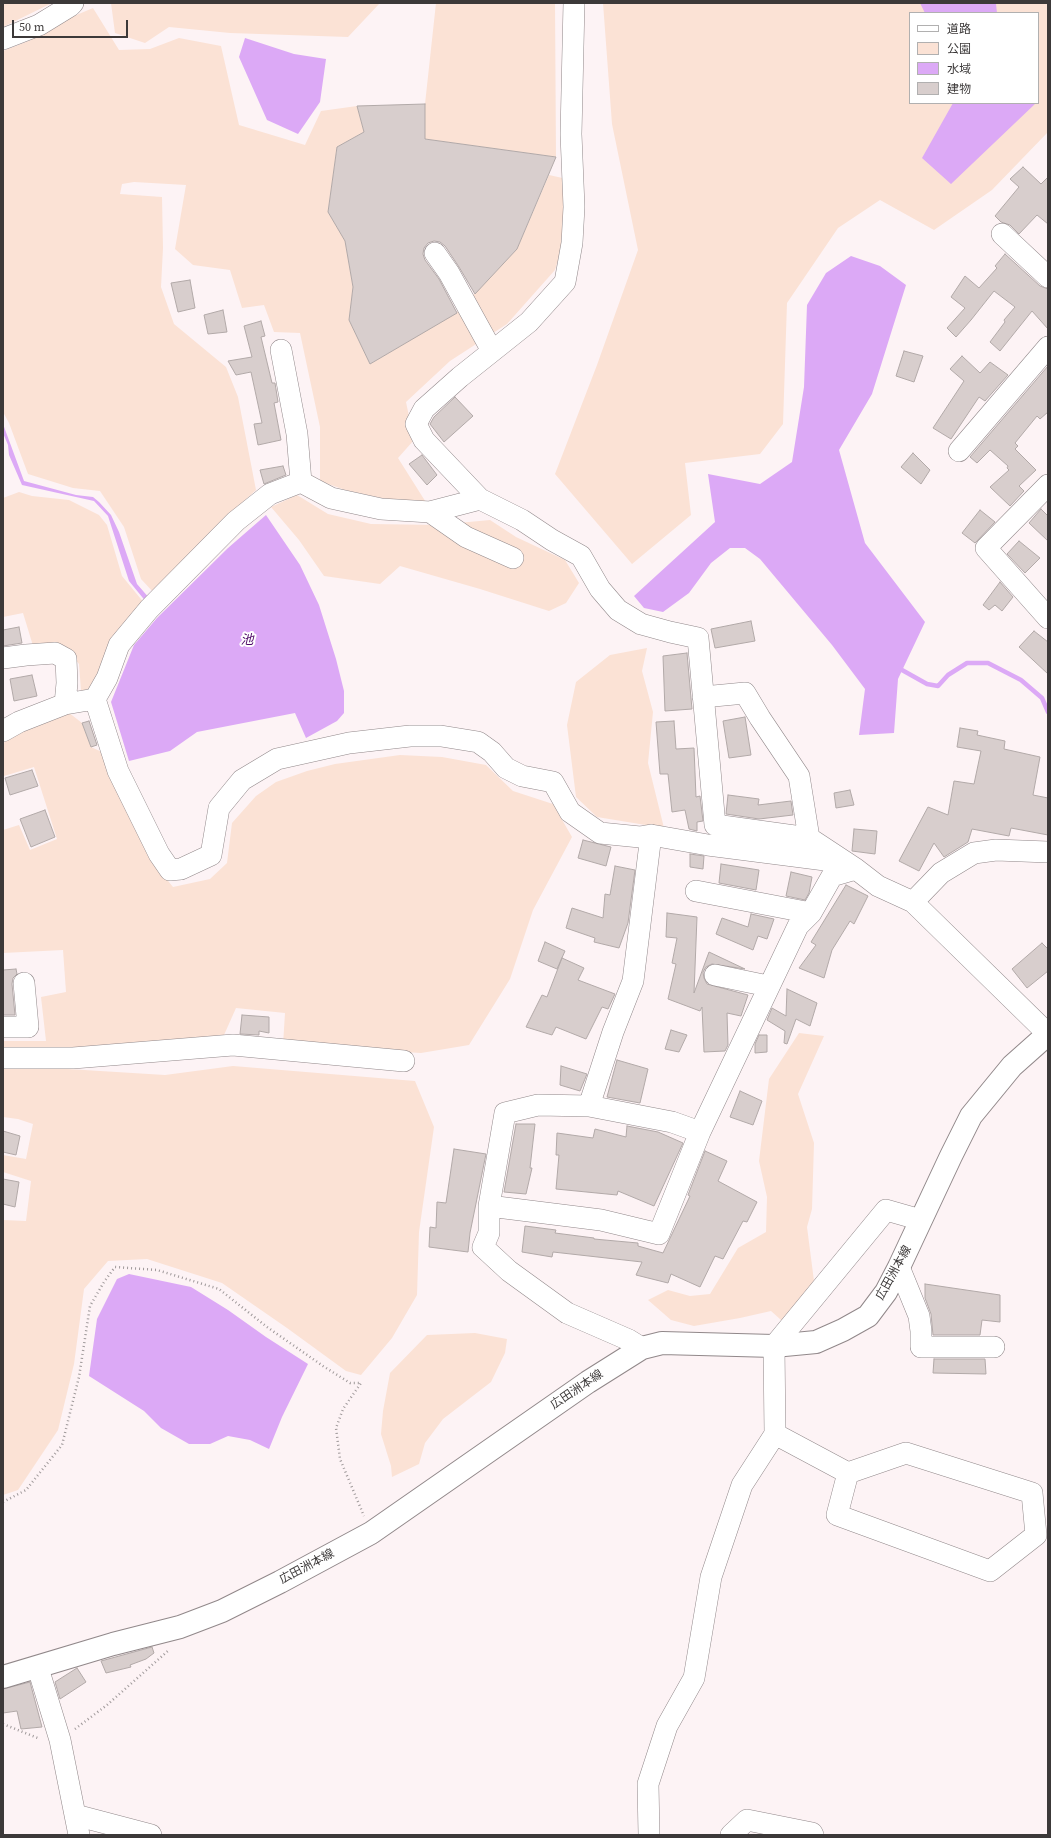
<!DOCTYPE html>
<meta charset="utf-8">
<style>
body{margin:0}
#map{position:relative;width:1051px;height:1838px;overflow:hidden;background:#fdf3f5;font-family:"Source Serif 4","Noto Sans JP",serif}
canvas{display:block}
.frame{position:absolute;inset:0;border:4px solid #3c3939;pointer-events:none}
.legend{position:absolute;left:909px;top:12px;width:130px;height:92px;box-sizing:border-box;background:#fff;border:1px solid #b1b0b0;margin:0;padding:5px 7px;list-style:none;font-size:12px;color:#3c3939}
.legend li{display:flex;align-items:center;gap:8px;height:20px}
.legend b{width:20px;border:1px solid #b1b0b0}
.scale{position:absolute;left:12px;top:20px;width:116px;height:18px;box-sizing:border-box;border:2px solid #3c3939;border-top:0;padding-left:5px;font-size:12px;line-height:14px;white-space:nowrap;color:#3c3939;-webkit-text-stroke:3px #fff;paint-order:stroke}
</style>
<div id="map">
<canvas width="1051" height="1838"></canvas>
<div class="frame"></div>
<ul class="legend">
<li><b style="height:5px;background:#fff"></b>道路</li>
<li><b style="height:11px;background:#fbe2d5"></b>公園</li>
<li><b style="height:11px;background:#dca9f6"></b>水域</li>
<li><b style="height:11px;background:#d8cecd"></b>建物</li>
</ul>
<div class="scale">50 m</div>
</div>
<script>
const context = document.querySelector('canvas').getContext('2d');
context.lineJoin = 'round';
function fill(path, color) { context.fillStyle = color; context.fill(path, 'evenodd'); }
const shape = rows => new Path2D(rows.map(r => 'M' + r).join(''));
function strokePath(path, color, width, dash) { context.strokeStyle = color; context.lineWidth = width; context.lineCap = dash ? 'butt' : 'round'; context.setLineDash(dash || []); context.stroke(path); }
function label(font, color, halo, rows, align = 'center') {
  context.font = font + ' "Source Serif 4","Noto Sans JP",serif'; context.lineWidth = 4; context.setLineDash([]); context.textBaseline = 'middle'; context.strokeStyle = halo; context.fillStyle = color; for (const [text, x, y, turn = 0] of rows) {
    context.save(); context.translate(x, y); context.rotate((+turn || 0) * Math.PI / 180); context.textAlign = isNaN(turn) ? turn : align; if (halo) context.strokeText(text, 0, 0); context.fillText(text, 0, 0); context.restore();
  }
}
const green = shape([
 [3,3,52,3,3,27],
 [111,3,380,3,348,37,230,33,169,27,145,43,115,33],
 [436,3,555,3,556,157,425,139,425,104],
 [603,3,1048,3,1048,132,992,190,934,230,880,200,838,228,787,303,783,424,760,454,685,463,691,515,632,564,555,474,597,365,638,250,612,124],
 [910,13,1038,13,1038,103,910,103],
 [93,8,119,50,150,49,179,38,221,46,239,125,305,145,321,111,357,106,364,132,337,147,328,212,345,241,353,287,349,320,370,364,457,312,517,249,549,175,567,179,566,236,555,270,507,324,450,361,406,402,414,440,398,458,427,504,390,500,345,490,320,481,320,427,300,333,274,332,264,305,242,308,230,270,193,265,175,249,186,185,134,182,122,184,120,194,162,197,163,248,161,287,174,324,226,367,238,397,256,490,216,527,154,593,141,579,124,527,100,491,73,488,28,474,9,423,3,412,3,51,31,40,29,35],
 [19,492,32,496,69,500,99,515,107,525,122,576,145,604,96,687,81,691,79,664,66,649,34,649,23,613,3,617,3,498],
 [297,495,328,514,371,524,437,525,490,520,516,537,565,560,579,583,566,603,549,611,480,589,400,566,380,584,324,576,299,540,271,507],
 [647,648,642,671,653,712,648,763,664,828,597,817,576,797,567,725,576,682,610,655],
 [68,712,82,723,91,747,104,753,148,856,173,887,210,879,227,863,232,823,256,796,276,782,307,771,335,764,400,755,442,757,486,765,513,791,553,804,572,837,533,910,510,979,469,1045,421,1053,283,1045,285,1013,236,1008,224,1035,67,1053,3,1051,3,1041,46,1041,41,997,66,992,63,950,3,953,3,830,19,825,30,850,57,839,34,767,4,776,3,750,5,738],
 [799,1033,824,1036,798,1094,814,1143,812,1209,807,1227,814,1281,808,1314,790,1328,771,1311,740,1318,694,1326,671,1320,648,1300,668,1290,690,1296,710,1294,738,1248,766,1232,767,1197,759,1161,769,1079],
 [3,1065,165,1075,233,1066,415,1081,434,1127,419,1232,417,1295,392,1338,361,1375,346,1371,287,1328,222,1283,147,1259,108,1261,84,1289,74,1364,58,1430,18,1490,3,1495,3,1220,26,1221,31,1181,3,1172,3,1155,26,1159,33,1124,18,1119,3,1117],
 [475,1333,507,1339,505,1353,491,1382,443,1419,425,1443,419,1464,392,1477,391,1466,381,1434,383,1411,390,1373,427,1335]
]);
const water = shape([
 [920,3,991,3,996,4,997,13,925,13],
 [245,38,294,54,326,59,320,102,298,134,267,120,239,57],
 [953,103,1036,103,951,184,922,158],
 [851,256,880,266,906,285,872,394,839,450,865,543,925,622,898,679,894,733,859,735,865,689,832,645,760,559,745,548,730,548,711,563,689,593,663,612,644,608,634,596,715,522,708,474,760,484,792,462,804,387,807,305,826,273],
 [3,424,24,481,76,495,93,497,99,502,111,515,119,532,137,584,150,599,147,603,129,581,108,516,94,501,22,485,9,455,8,445,3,433],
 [266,515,300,565,319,605,336,659,344,691,344,713,337,721,306,738,295,713,197,732,170,751,129,761,111,702,134,645,157,618,228,548],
 [129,1274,191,1287,228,1310,266,1337,308,1364,282,1417,269,1449,250,1440,228,1436,210,1444,189,1444,161,1428,144,1411,89,1376,97,1319,117,1279]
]);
const stream = shape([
 [902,670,927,684,938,686,948,675,967,663,988,663,1021,680,1042,698,1048,712]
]);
const building = shape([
 [425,104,425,139,556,157,517,249,475,294,459,267,445,246,440,242,434,241,428,243,424,248,423,254,425,260,439,279,457,313,370,364,349,320,353,287,345,241,328,212,337,147,364,132,357,106,425,104],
 [1023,167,1041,184,1048,177,1048,224,1037,215,1019,234,1010,225,1001,222,995,216,1019,187,1010,179,1023,167],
 [1005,254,1040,286,1048,289,1048,329,1032,311,1000,351,990,342,1005,322,1004,320,1015,307,994,291,971,320,956,337,947,328,965,308,951,297,965,276,979,288,997,268,995,266,1005,254],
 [190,280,195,308,178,312,171,283,190,280],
 [223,310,227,332,208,334,204,315,223,310],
 [261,321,265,336,261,337,272,383,275,383,278,402,274,403,281,440,258,445,254,424,262,423,251,372,236,375,228,361,252,357,244,326,261,321],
 [904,351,923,356,914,382,896,376,904,351],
 [962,356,980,373,990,362,1008,375,985,401,979,397,951,439,933,428,964,381,950,369,962,356],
 [1048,366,1048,412,1040,419,1037,416,1015,443,1018,446,1015,449,1036,470,1019,486,1024,491,1010,506,990,487,1009,470,1007,468,1008,466,990,450,977,463,970,457,1048,366],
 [455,397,473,416,444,442,430,424,434,417,455,397],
 [913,453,930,470,921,484,901,467,913,453],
 [422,455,437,475,427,485,409,464,422,455],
 [283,466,286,475,264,484,260,470,283,466],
 [1041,509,1048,516,1048,541,1029,523,1041,509],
 [980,510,995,522,975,543,962,533,980,510],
 [1019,541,1040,558,1025,573,1007,554,1019,541],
 [1000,582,1013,597,1002,611,995,605,989,610,983,605,1000,582],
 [751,621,755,641,715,648,711,629,751,621],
 [19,627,22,643,3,646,3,630,19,627],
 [1034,631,1048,642,1048,674,1019,647,1034,631],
 [687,653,692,709,665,711,663,656,687,653],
 [32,675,37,696,14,701,10,679,32,675],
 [745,717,751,755,729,758,723,721,745,717],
 [89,721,97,745,91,747,82,723,89,721],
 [674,721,676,749,694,748,696,797,700,796,703,821,697,822,697,831,689,829,685,810,672,812,668,774,660,774,656,722,674,721],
 [960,728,978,731,977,735,1005,741,1004,749,1040,757,1033,795,1048,798,1048,835,1011,828,1009,836,972,829,968,842,944,857,934,843,919,871,899,861,928,807,948,815,954,781,974,784,981,751,957,747,960,728],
 [32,770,38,786,10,795,5,778,32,770],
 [850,790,854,805,836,808,834,793,850,790],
 [728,795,759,799,758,805,791,801,793,815,759,819,726,814,728,795],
 [45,810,55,837,31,847,20,819,45,810],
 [854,829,877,831,875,854,852,851,854,829],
 [583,840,611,847,606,866,578,858,583,840],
 [690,854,704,856,703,869,690,867,690,854],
 [721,864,759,870,756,890,719,883,721,864],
 [615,866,635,870,628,923,619,948,594,942,595,938,566,928,572,908,603,918,605,894,610,895,615,866],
 [791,872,812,877,809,893,805,900,786,896,791,872],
 [846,885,868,896,854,924,850,921,832,950,824,978,799,968,816,945,811,942,846,885],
 [667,913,697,917,694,993,709,952,745,969,712,964,706,967,703,972,704,978,707,984,748,995,741,1016,727,1013,728,1045,725,1051,704,1052,702,1007,700,1011,668,999,676,964,672,963,677,938,666,937,667,913],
 [751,914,774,919,767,939,758,936,753,950,716,934,722,918,748,927,751,914],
 [545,942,565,951,557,969,538,961,545,942],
 [1042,943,1048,949,1048,971,1027,988,1012,969,1042,943],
 [562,958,584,968,578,980,615,994,608,1009,602,1007,586,1039,556,1027,552,1035,526,1027,542,995,547,997,562,958],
 [16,969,17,974,13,978,12,984,15,1015,3,1015,3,970,16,969],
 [787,989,817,1003,810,1026,796,1019,787,1044,784,1043,785,1031,767,1020,772,1008,786,1016,787,989],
 [242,1015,269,1017,269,1033,259,1031,259,1035,240,1034,242,1015],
 [671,1030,687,1035,679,1052,665,1049,671,1030],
 [759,1035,767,1035,767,1052,755,1053,755,1044,759,1035],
 [617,1060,648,1069,640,1103,607,1097,617,1060],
 [561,1066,587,1074,580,1091,560,1085,561,1066],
 [740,1091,762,1101,753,1125,730,1117,740,1091],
 [516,1124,535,1124,530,1168,532,1168,526,1194,504,1192,516,1124],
 [627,1126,658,1132,683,1143,654,1206,618,1191,617,1195,556,1189,559,1155,556,1155,557,1133,593,1138,595,1129,626,1137,627,1126],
 [3,1131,20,1136,16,1155,3,1152,3,1131],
 [454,1149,486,1154,470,1233,468,1252,429,1247,430,1227,436,1228,437,1202,446,1203,454,1149],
 [705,1151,727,1161,718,1181,757,1202,747,1222,743,1221,723,1259,715,1256,700,1287,671,1274,668,1283,636,1275,642,1262,553,1252,552,1257,522,1252,525,1226,556,1230,555,1233,594,1238,594,1239,638,1243,638,1246,663,1253,690,1196,688,1195,705,1151],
 [3,1179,19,1182,15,1207,3,1204,3,1179],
 [925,1284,1000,1295,1000,1322,982,1320,980,1335,933,1335,931,1314,925,1298,925,1284],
 [934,1359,985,1359,986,1374,933,1373,934,1359],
 [152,1647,154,1653,146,1659,130,1665,131,1667,106,1673,101,1661,152,1647],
 [77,1668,86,1682,60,1699,55,1682,77,1668],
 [30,1682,42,1727,21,1729,17,1711,3,1713,3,1689,30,1682]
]);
const path = shape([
 [3,1502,26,1490,62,1445,79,1377,90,1306,104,1282,115,1267,157,1270,219,1289,267,1327,323,1366,350,1383,361,1383,343,1409,336,1428,340,1459,364,1516],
 [3,1724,40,1739],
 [75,1729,107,1705,169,1650]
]);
const minor = shape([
 [574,3,571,134,574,207,572,243,565,282,529,322,460,377,424,409,416,424,424,440,480,499,522,520,552,540,581,556,600,589,618,610,641,624,670,632,698,638,715,825,809,838,856,869,878,886,913,902,1048,1034],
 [3,39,39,25,70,6,73,3],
 [1002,234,1048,277],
 [435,253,449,273,492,351],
 [281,350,297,434,301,482],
 [959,451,1048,347],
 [1048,485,986,548,1048,618],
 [430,512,466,537,513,558],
 [3,658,26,655,55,653,66,659,67,683,65,704],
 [703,697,745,693,760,718,799,776,809,838],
 [95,699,118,771,159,854,170,870,181,869,211,855,219,808,242,780,277,759,349,743,410,736,441,736,478,742,492,752,506,768,522,776,553,782,570,812,600,833,640,837,651,835,708,845,833,861,842,864],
 [3,731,19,722,65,704,95,699,107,678,119,645,149,609,236,521,270,494,301,482,331,498,381,509,430,512,480,499],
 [696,891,811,913],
 [913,902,941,873,974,853,996,850,1048,852],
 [715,975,768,986],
 [3,1027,28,1027,24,983],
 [3,1058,73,1058,233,1045,404,1061],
 [589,1106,613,1032,633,981,651,835],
 [489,1206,505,1113,538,1105,589,1106,672,1122,700,1132],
 [899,1267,919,1316,921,1331,921,1347,994,1347],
 [642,1348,629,1340,567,1313,509,1271,483,1247,489,1233,489,1206,601,1220,659,1234,700,1132,798,926,811,913,832,876,856,869],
 [775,1434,848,1473,906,1453,1032,1493,1036,1535,990,1571,837,1515,848,1473],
 [38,1668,60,1740,79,1835],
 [75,1815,151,1835],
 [649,1835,648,1784,667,1726,694,1678,711,1577,742,1485,775,1434,774,1346,886,1210,921,1220],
 [731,1835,747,1820,812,1833,813,1835]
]);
const major = shape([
 [3,1677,113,1644,180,1627,222,1611,280,1582,371,1533,588,1382,642,1348,662,1343,774,1346,816,1342,843,1330,868,1316,886,1292,899,1267,951,1156,971,1116,1012,1066,1048,1034]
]);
const streetNames = [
 ["広田洲本線",894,1273,-61],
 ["広田洲本線",577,1390,-34],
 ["広田洲本線",307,1567,-28]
];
const waterNames = [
 ["池",247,641]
];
fill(green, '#fbe2d5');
fill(water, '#dca9f6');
strokePath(stream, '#dca9f6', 4.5);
fill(building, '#d8cecd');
strokePath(building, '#b2a9a8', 1);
strokePath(minor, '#91888a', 22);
strokePath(major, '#91888a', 24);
strokePath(path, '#9f999a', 2.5, [1, 3]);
strokePath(minor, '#fff', 21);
strokePath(major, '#fff', 22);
label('12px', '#3c3939', '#fff', streetNames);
label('italic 13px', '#4d0866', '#fff', waterNames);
</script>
